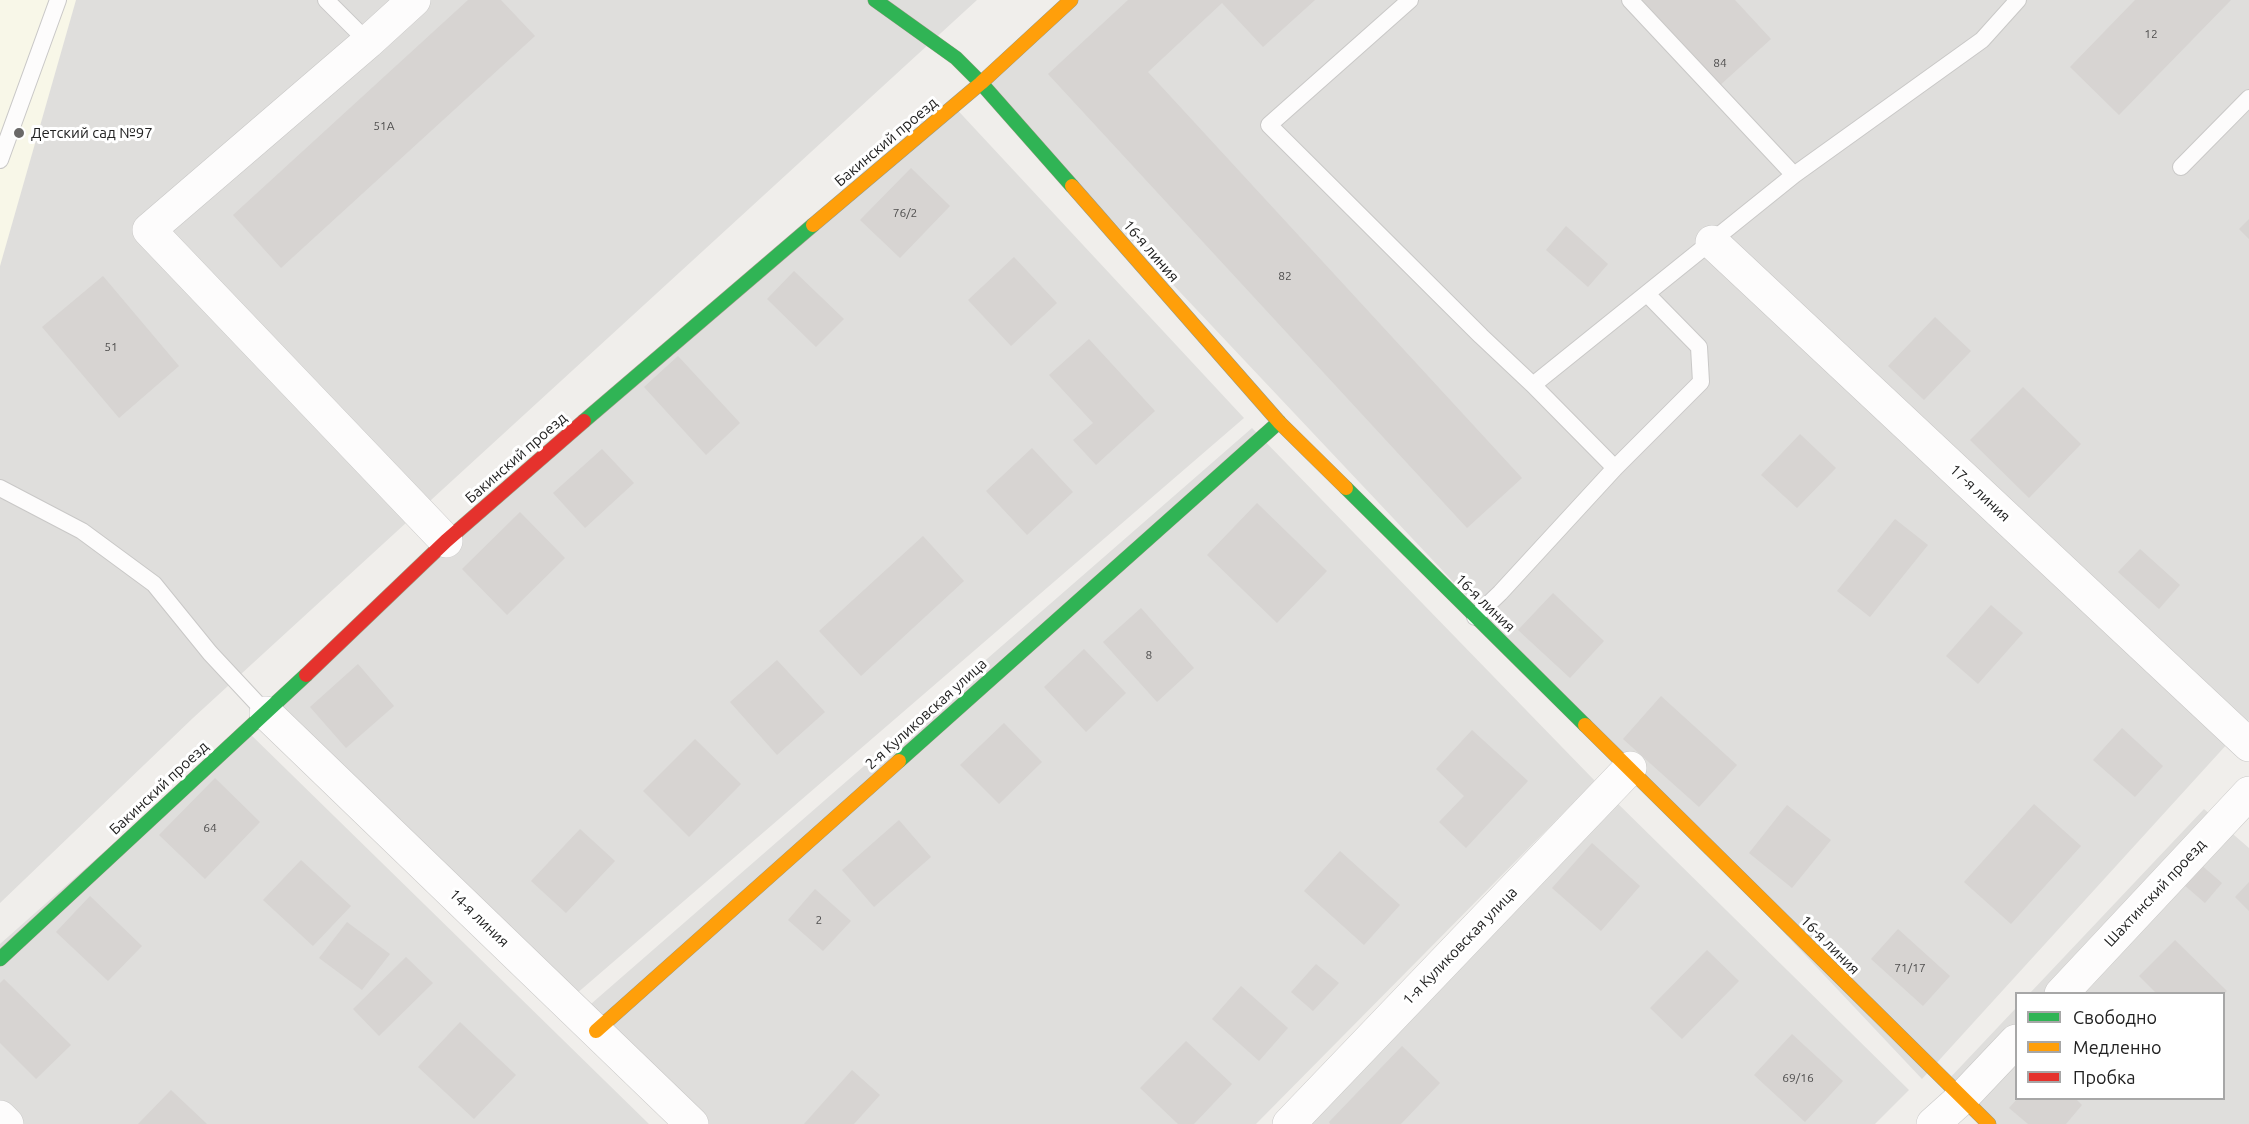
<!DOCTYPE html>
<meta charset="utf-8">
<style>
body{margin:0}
#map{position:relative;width:2249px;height:1124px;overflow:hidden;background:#f0eeeb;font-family:Ubuntu,sans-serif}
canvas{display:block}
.legend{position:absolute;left:2015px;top:992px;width:210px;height:108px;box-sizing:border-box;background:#fff;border:2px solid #a7a7a7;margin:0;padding:8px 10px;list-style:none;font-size:18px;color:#222}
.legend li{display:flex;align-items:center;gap:12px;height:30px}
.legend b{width:30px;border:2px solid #a7a7a7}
</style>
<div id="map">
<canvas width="2249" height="1124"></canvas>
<ul class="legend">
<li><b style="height:8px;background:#30b455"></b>Свободно</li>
<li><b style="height:8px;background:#ff9f0a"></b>Медленно</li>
<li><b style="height:8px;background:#e5322d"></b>Пробка</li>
</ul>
</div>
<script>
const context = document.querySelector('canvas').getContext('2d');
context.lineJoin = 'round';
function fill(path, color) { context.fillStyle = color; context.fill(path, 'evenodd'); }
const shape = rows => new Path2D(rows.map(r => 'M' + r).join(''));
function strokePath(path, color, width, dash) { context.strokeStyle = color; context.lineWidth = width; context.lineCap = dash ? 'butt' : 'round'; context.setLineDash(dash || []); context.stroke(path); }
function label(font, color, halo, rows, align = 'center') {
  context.font = font + ' Ubuntu,sans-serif'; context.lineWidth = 6; context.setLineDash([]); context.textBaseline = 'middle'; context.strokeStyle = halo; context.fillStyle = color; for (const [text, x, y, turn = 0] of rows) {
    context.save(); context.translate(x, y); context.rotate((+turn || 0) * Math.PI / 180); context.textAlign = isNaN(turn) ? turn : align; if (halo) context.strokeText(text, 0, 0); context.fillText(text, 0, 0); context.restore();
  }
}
const residential = shape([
 [0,0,977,0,193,718,0,903],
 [1070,0,2249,0,2249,720,1922,1079,981,81],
 [950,102,1244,418,561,1007,264,706],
 [1252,428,1595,781,1256,1124,683,1124,576,1017],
 [244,728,649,1124,0,1124,0,944],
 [1605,791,1909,1090,1875,1124,1278,1124],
 [2204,809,2249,848,2249,1124,1991,1124,1947,1081,2016,1008,2016,1098,2224,1098,2224,994,2030,993]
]);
const education = shape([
 [0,0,76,0,0,266]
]);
const building = shape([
 [468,0,501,0,535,36,281,268,233,215],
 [1128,0,1315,0,1263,47,1222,3,1148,72,1522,478,1467,528,1048,74],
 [1638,0,1735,0,1771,39,1718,87],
 [2135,0,2231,0,2119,115,2070,67],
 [911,168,950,206,900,258,860,220],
 [2249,219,2249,239,2239,229],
 [1566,226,1608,264,1588,287,1546,250],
 [1014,257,1057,303,1011,346,968,300],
 [794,271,844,319,816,347,767,299],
 [103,276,179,366,119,418,42,327],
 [1935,317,1971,351,1924,400,1888,366],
 [1089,339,1155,411,1096,465,1073,440,1093,423,1049,375],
 [678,356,740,423,706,455,644,387],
 [2023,387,2081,444,2029,498,1970,440],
 [1800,434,1836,468,1797,508,1761,475],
 [1032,448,1073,492,1027,535,986,491],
 [602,449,634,483,585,528,553,493],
 [1257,503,1327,571,1277,623,1207,555],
 [520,512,565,558,507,615,462,569],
 [1895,519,1928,545,1870,617,1837,591],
 [923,536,964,581,861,676,819,631],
 [2140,549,2180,585,2159,609,2118,572],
 [1553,593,1604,641,1570,678,1518,630],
 [1991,605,2023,633,1978,684,1946,656],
 [1141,608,1194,668,1157,702,1103,642],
 [1084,649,1126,693,1086,732,1044,687],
 [777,660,825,712,777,755,730,702],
 [358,664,394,706,346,748,310,707],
 [1661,696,1737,765,1699,807,1623,739],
 [1004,723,1042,762,999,804,960,765],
 [2122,728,2163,766,2135,797,2093,760],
 [1472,730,1528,781,1466,848,1439,822,1464,796,1436,769],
 [695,739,741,784,689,837,643,791],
 [215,778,260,822,205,879,159,835],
 [2034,804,2081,846,2011,924,1964,882],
 [1787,805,1831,840,1792,888,1749,853],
 [899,820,931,857,874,907,842,870],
 [580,829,615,861,566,913,531,881],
 [1592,843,1640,886,1601,931,1552,888],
 [1340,851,1400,905,1364,945,1304,891],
 [301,860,351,906,313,946,263,900],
 [2200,864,2222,883,2205,903,2183,884],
 [2249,882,2249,911,2235,897],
 [815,889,851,921,823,951,788,920],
 [90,896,142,946,108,981,56,932],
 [347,922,390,954,362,990,319,958],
 [1898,929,1950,976,1923,1006,1871,959],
 [2175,940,2227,991,2224,994,2157,994,2139,976],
 [1707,950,1739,981,1682,1039,1650,1008],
 [406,957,433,983,379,1036,353,1009],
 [1316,964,1339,983,1313,1011,1291,992],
 [4,979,71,1045,36,1079,0,1043,0,983],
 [1241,986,1288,1028,1259,1061,1212,1019],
 [460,1022,516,1075,474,1119,418,1067],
 [1792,1034,1843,1081,1805,1122,1754,1075],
 [1186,1041,1232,1084,1194,1124,1178,1124,1140,1088],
 [1402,1046,1440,1083,1401,1124,1330,1124,1329,1122],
 [852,1070,880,1095,854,1124,804,1124],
 [171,1090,207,1124,138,1124],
 [2018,1098,2075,1098,2082,1105,2066,1124,2028,1124,2009,1108]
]);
const lane = shape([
 [326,0,368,42],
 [1410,0,1269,125,1481,336,1533,385,1794,175,1982,40,2018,0],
 [1630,0,1794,175],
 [0,160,58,0],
 [2181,167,2249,98],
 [1533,385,1615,468],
 [0,488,82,531,154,584,210,653,266,713],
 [1475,617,1500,593,1615,468,1701,382,1699,347,1647,294]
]);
const street = shape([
 [414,0,368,42,149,230,446,541],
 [1712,242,2249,745],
 [266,713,692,1124],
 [2061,994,2249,793],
 [0,1117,7,1124],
 [1289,1124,1630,768],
 [1933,1124,1962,1098,2016,1041]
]);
const fast = shape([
 [875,0,956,58,981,83,1072,186],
 [584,421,813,225],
 [1346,488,1585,725],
 [899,761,1279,422],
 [0,959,306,675]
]);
const slow = shape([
 [1072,186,1279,422,1346,488],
 [813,225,981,83,1071,0],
 [1585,725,1989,1124],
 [596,1031,899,761]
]);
const jam = shape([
 [306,675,446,541,584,421]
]);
const markers = [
 [19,133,6,"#6a6968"]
];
const numberNames = [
 ["12",2151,34],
 ["84",1720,63],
 ["51А",384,126],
 ["76/2",905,213],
 ["82",1285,276],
 ["51",111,347],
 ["8",1149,655],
 ["64",210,828],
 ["2",819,920],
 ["71/17",1910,968],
 ["69/16",1798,1078]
];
const poiNames = [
 ["Детский сад №97",31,133]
];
const streetNames = [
 ["Бакинский проезд",886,142,-40],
 ["16-я линия",1151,251,49],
 ["Бакинский проезд",516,458,-41],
 ["17-я линия",1980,493,43],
 ["16-я линия",1485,603,44],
 ["2-я Куликовская улица",926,714,-42],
 ["Бакинский проезд",159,788,-43],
 ["Шахтинский проезд",2155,893,-47],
 ["14-я линия",479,918,44],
 ["16-я линия",1830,945,45],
 ["1-я Куликовская улица",1460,946,-46]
];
fill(residential, '#dfdedc');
fill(education, '#f8f7e8');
fill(building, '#d7d4d2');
strokePath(lane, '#c9c8c7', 18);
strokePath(street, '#c9c8c7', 34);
strokePath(fast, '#999a82', 15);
strokePath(slow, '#999a82', 15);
strokePath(jam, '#999a82', 15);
strokePath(lane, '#fdfcfc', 16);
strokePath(street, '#fdfcfc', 33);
strokePath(fast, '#30b455', 14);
strokePath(slow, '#ff9f0a', 14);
strokePath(jam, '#e5322d', 14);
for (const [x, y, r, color] of markers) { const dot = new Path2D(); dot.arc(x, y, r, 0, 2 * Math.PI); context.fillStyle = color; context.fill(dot); strokePath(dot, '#fff', 2); }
label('12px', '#4f4e4e', null, numberNames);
label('15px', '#222', '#fff', poiNames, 'left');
label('15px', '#222', '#fff', streetNames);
</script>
